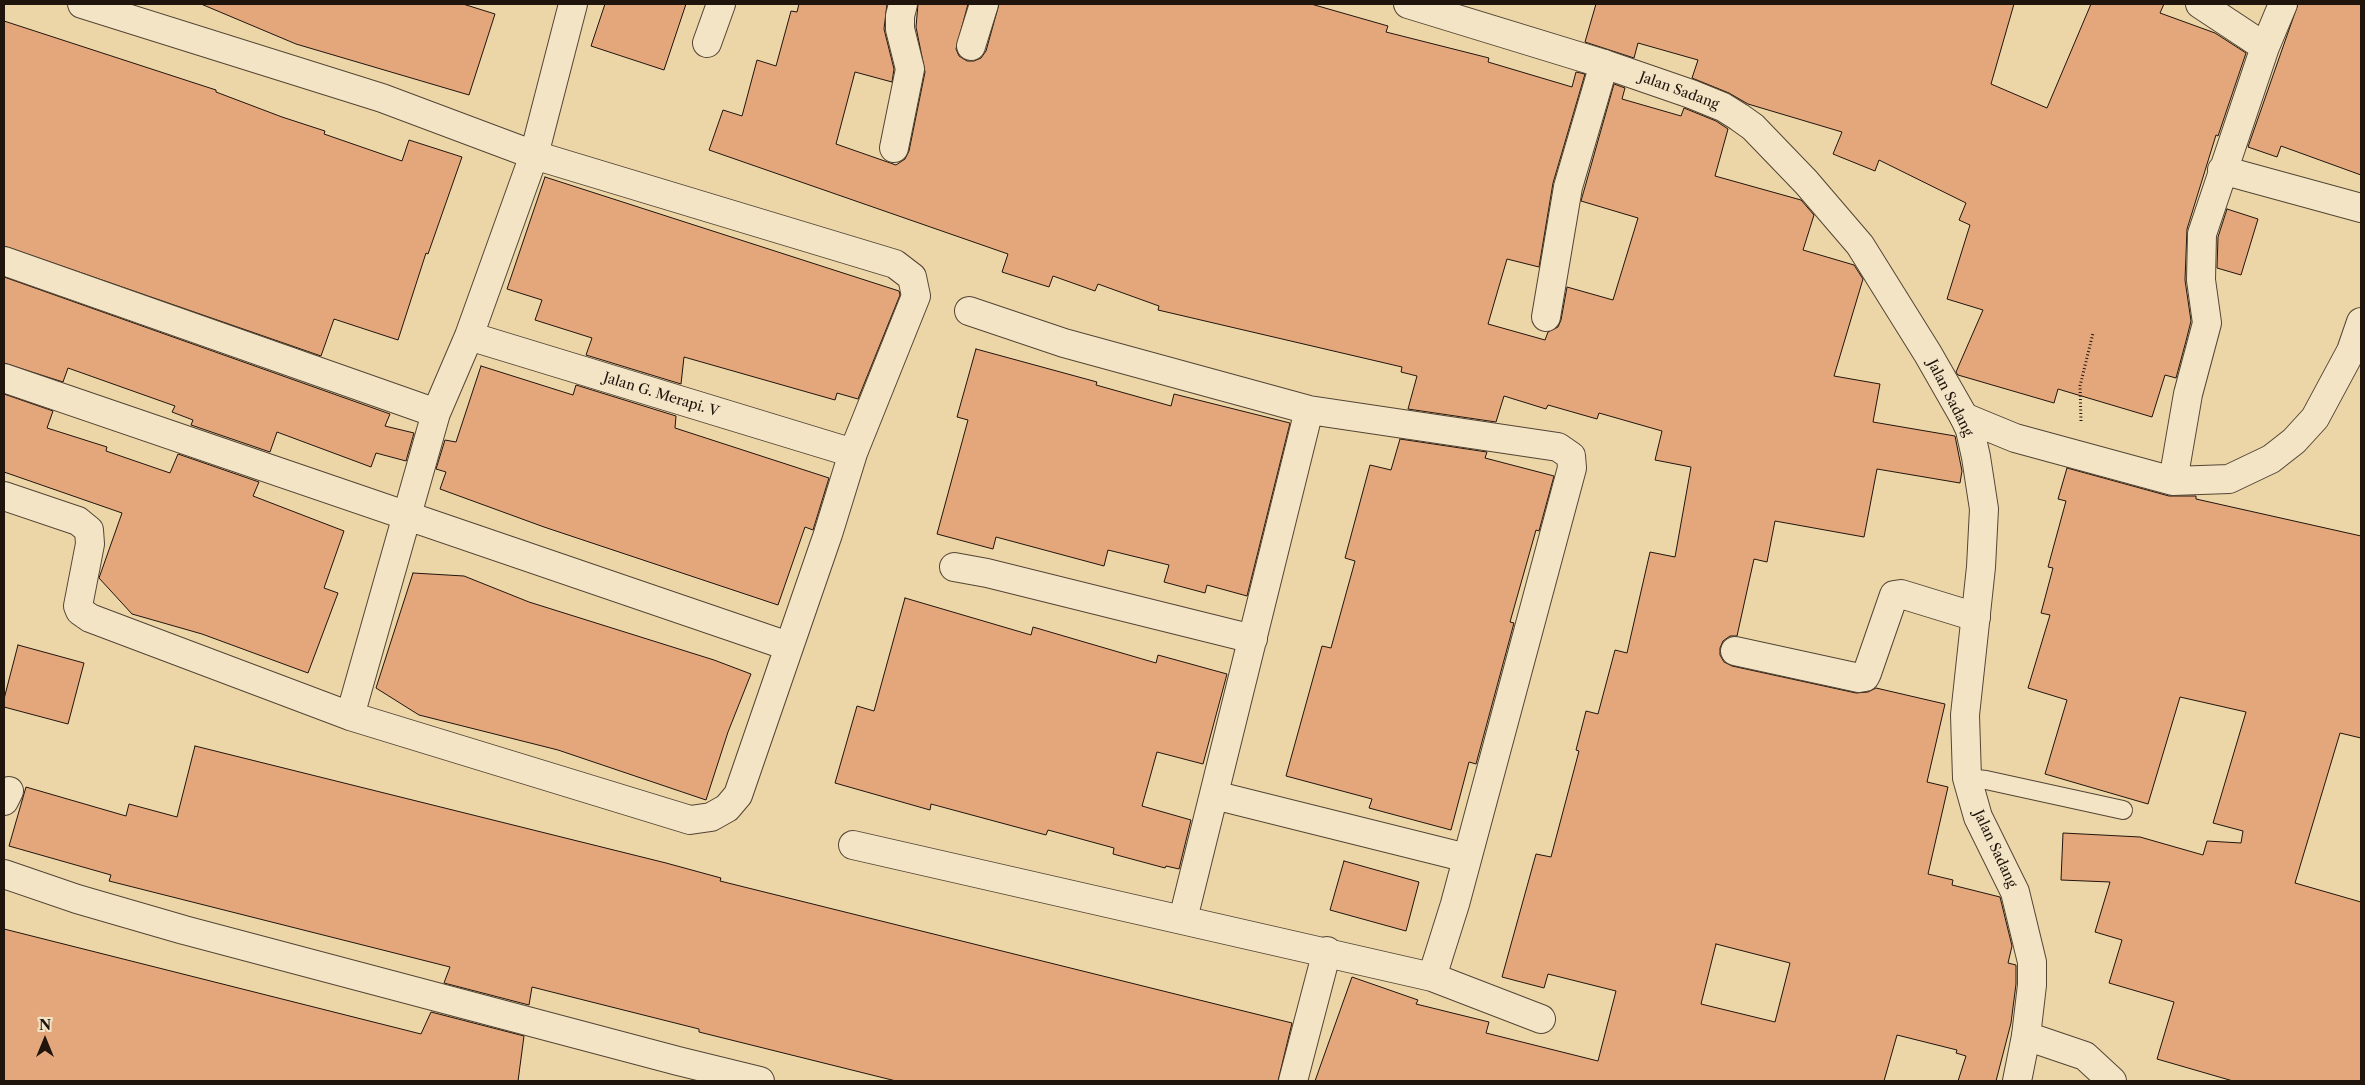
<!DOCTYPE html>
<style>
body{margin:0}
#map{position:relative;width:2365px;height:1085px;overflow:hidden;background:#ecd5a7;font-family:"Libre Caslon Text",serif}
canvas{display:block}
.frame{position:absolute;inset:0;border:5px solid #20150d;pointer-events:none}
.north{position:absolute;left:20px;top:1015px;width:50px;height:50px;-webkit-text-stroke:4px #f3e4c6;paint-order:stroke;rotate:0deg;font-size:14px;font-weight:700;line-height:20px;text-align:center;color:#20150d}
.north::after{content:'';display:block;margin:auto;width:18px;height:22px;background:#20150d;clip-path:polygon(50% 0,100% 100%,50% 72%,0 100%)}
</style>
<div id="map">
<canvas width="2365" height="1085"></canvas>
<div class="frame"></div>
<div class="north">N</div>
</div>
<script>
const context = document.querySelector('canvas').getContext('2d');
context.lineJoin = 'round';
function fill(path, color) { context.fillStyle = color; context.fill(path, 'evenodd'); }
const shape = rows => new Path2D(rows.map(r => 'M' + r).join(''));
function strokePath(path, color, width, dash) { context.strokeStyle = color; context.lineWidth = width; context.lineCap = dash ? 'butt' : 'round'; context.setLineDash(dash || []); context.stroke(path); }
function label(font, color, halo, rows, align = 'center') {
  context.font = font + ' "Libre Caslon Text",serif'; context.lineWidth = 4; context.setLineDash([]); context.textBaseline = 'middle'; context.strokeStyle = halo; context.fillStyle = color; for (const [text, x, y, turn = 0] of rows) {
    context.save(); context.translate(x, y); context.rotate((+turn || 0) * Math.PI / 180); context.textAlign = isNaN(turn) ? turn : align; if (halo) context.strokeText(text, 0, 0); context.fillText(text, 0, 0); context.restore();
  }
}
const building = shape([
 [201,4,463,4,495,14,469,95,296,44,201,4],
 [605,4,686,4,664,70,591,46,605,4],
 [799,4,887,4,884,29,894,69,892,82,855,72,836,144,896,165,905,159,909,151,925,72,916,27,918,4,968,4,956,49,959,56,967,61,974,61,981,58,986,51,999,4,1311,4,1388,26,1386,32,1489,58,1488,62,1572,87,1576,72,1585,74,1553,183,1539,267,1507,259,1488,324,1545,340,1548,332,1558,327,1561,320,1567,287,1613,300,1638,218,1581,201,1614,84,1625,88,1622,99,1681,116,1684,108,1716,121,1728,129,1715,176,1801,200,1814,215,1803,250,1854,265,1863,279,1834,376,1880,384,1873,422,1955,436,1962,471,1960,483,1877,469,1864,537,1775,521,1767,562,1754,559,1737,636,1730,636,1723,641,1720,648,1720,655,1724,662,1732,666,1856,693,1868,692,1876,688,1945,704,1927,782,1948,787,1928,874,1953,880,1952,885,2000,897,2012,946,2008,963,2016,965,2016,984,2011,1023,1996,1081,1958,1081,1966,1056,1956,1053,1957,1050,1897,1035,1884,1081,1315,1081,1352,977,1418,1000,1416,1004,1489,1022,1486,1033,1598,1061,1616,991,1548,974,1544,988,1502,977,1536,854,1551,857,1579,751,1576,750,1586,711,1598,714,1615,650,1627,653,1650,552,1675,557,1691,467,1655,460,1662,431,1599,413,1597,419,1548,405,1546,409,1504,396,1496,422,1408,409,1417,376,1401,372,1402,367,1158,310,1159,306,1098,284,1095,291,1053,276,1049,287,1002,272,1008,254,709,150,723,110,742,116,757,60,776,66,791,11,797,12,799,4],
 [1716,944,1790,963,1775,1022,1701,1004,1716,944],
 [1596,4,2014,4,1991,84,2047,108,2091,4,2164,4,2160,13,2215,33,2246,53,2218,136,2216,135,2187,229,2185,280,2191,321,2186,341,2176,378,2165,375,2152,417,2058,389,2054,403,1958,375,1956,372,1983,310,1947,299,1970,225,1959,220,1966,203,1879,160,1875,171,1833,154,1842,132,1748,104,1729,93,1692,78,1698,60,1638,43,1634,58,1585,42,1596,4],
 [2298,4,2361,4,2361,175,2281,146,2277,157,2248,147,2298,4],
 [4,21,216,90,216,92,282,117,325,131,324,134,402,161,409,140,462,157,428,254,426,253,398,340,334,319,321,356,4,246,4,21],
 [545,177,899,291,900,295,858,399,837,393,835,400,684,357,681,384,586,355,592,338,535,320,542,300,507,289,545,177],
 [2227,209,2258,219,2241,275,2217,268,2218,237,2227,209],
 [4,277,390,414,385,426,414,433,406,461,376,453,371,467,277,432,270,452,191,425,193,420,172,412,175,406,68,368,63,382,4,363,4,277],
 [976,349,1097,382,1096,385,1171,406,1174,394,1290,423,1247,596,1207,585,1205,593,1164,582,1169,565,1108,550,1104,566,996,537,993,549,937,534,968,420,957,417,976,349],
 [481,366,573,395,576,385,676,416,675,428,829,478,813,530,805,527,778,605,544,527,440,489,446,472,436,469,445,440,456,442,481,366],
 [4,394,53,411,47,428,107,447,106,451,170,473,178,454,259,482,253,496,344,531,324,588,338,593,308,673,202,634,132,614,99,578,122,513,4,472,4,394],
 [1400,439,1487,452,1485,458,1554,476,1539,531,1536,530,1510,622,1514,623,1476,764,1469,762,1451,830,1369,808,1372,799,1286,776,1322,646,1331,648,1355,561,1345,558,1370,465,1391,470,1400,439],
 [2067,468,2169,496,2196,496,2196,499,2361,536,2361,738,2340,733,2295,883,2361,902,2361,1081,2233,1081,2157,1059,2174,1002,2109,983,2122,940,2095,932,2110,882,2061,880,2063,833,2140,837,2203,855,2207,841,2241,843,2243,831,2213,823,2246,712,2180,697,2148,804,2045,774,2067,700,2028,688,2050,615,2041,613,2053,568,2048,567,2066,501,2058,499,2067,468],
 [413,573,464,576,529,602,714,660,751,674,728,732,706,800,558,750,419,715,376,688,413,573],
 [905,598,1031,635,1033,627,1156,663,1158,655,1227,674,1203,764,1157,752,1142,806,1191,820,1179,869,1166,866,1165,868,1113,854,1114,848,1048,830,1046,835,931,804,930,810,835,783,857,706,874,711,905,598],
 [18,645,84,663,68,724,4,707,4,699,18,645],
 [195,746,666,863,721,878,720,881,1292,1023,1278,1081,896,1081,699,1032,699,1029,532,987,529,1005,444,983,450,967,109,881,111,875,9,846,26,787,126,816,129,804,177,817,195,746],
 [1344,861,1419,882,1406,931,1330,910,1344,861],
 [4,929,421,1034,431,1012,524,1036,518,1081,4,1081,4,929]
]);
const path = shape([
 [2081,421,2080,386,2093,333]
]);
const service = shape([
 [1967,778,1986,780,2123,810]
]);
const minor = shape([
 [2200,4,2265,47],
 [707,43,721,4],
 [971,46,984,4],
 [894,148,910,69,900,29,900,16,903,4],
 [2222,170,2361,208],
 [4,261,436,413],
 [969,311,1064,343,1309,410,1558,447,1571,456,1572,468,1455,904,1432,977],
 [1546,317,1568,187,1604,64],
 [469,336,853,453],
 [4,378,788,646],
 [1964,417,2015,438,2173,481,2229,479,2271,459,2294,441,2315,418,2351,351,2361,322],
 [2173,481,2188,394,2207,323,2201,280,2202,234,2265,47,2283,4],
 [4,496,78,521,89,530,90,544,78,606,80,611,90,618,350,716,690,820,711,817,727,808,738,795,828,534,853,453,916,296,912,277,895,264,534,155,382,98,82,4],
 [954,567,987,573,1253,639],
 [1735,651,1859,678,1865,677,1867,673,1894,595,1901,594,1976,617],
 [350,716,436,413,469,336,534,155,573,4],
 [1214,795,1467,858],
 [4,801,9,791],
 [853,845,1432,977,1541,1019],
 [4,874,77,899,184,930,678,1061,760,1081],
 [1183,919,1309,410],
 [2026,1036,2085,1056,2112,1081],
 [1293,1081,1327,951]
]);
const tertiary = shape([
 [1408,4,1604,64,1691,94,1723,107,1739,117,1753,127,1806,182,1860,245,1928,354,1964,417,1970,430,1976,457,1984,509,1981,567,1965,715,1967,778,1978,817,2015,892,2032,962,2032,985,2026,1036,2017,1081]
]);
const streetNames = [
 ["Jalan Sadang",1679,91,20],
 ["Jalan G. Merapi. V",661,395,17],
 ["Jalan Sadang",1950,398,63],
 ["Jalan Sadang",1995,849,65]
];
fill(building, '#e4a77c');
strokePath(building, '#20150d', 1);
strokePath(service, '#534534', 20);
strokePath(minor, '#534534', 30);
strokePath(tertiary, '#534534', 30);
strokePath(path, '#20150d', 3, [1, 2.5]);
strokePath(service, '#f3e4c6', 18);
strokePath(minor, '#f3e4c6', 28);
strokePath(tertiary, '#f3e4c6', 28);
label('14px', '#20150d', '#f3e4c6', streetNames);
</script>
